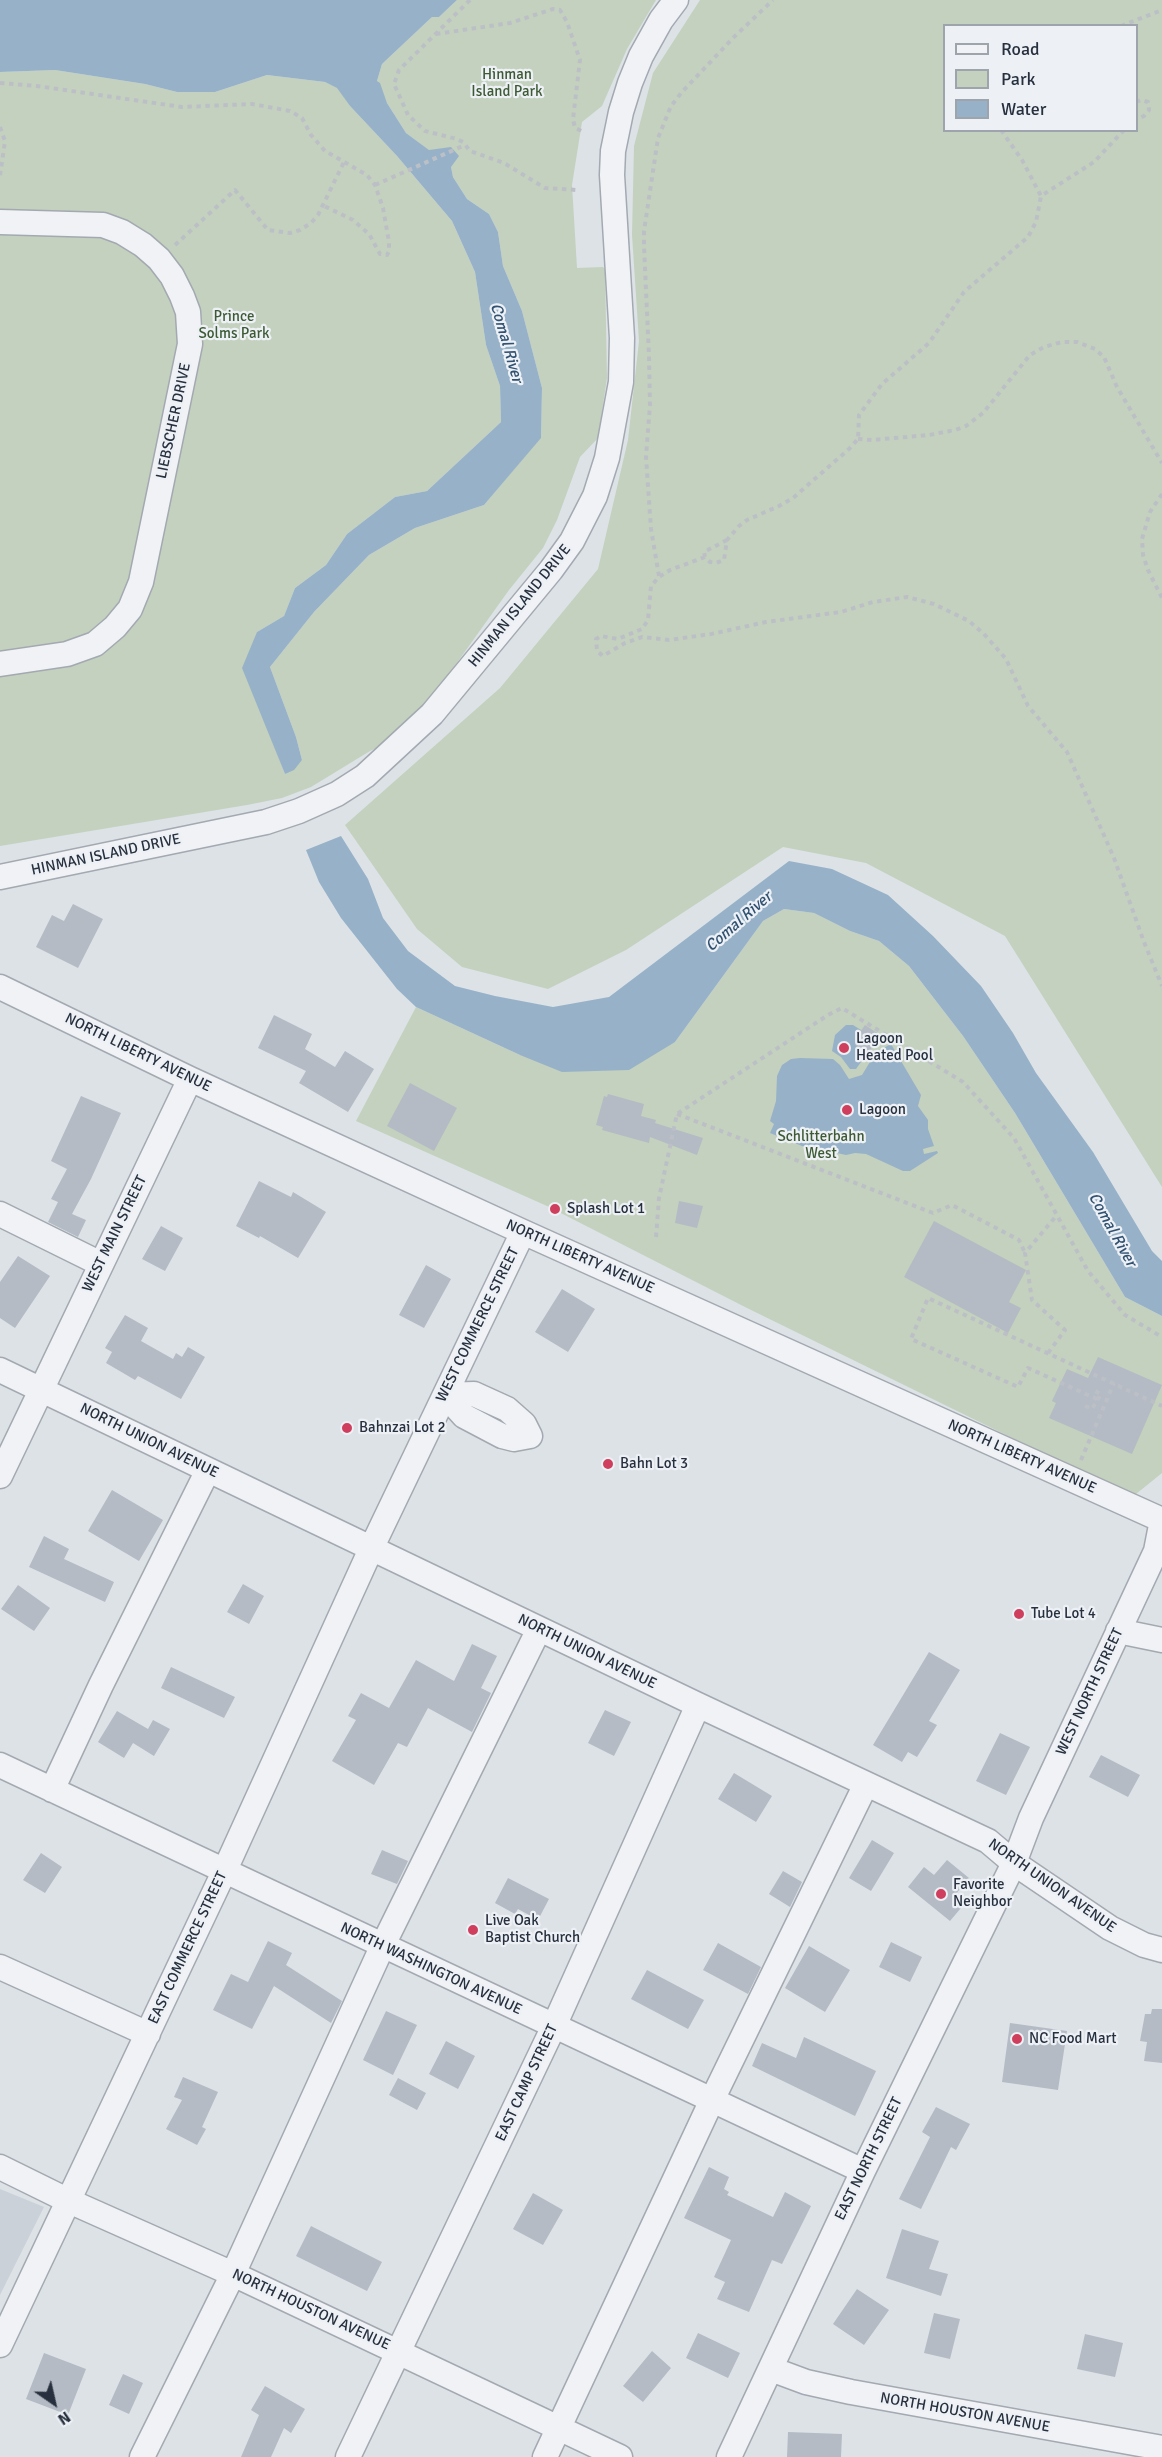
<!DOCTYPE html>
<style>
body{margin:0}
#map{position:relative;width:1162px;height:2457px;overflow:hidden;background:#dde2e7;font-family:Signika,sans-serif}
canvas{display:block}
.legend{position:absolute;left:943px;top:24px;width:195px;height:108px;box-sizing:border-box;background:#edf1f5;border:2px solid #9ea4ac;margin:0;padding:8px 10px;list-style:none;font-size:18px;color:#27303e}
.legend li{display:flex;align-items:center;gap:12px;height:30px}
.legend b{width:30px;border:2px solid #9ea4ac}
.north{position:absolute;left:24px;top:2373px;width:60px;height:60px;-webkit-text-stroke:4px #edf1f5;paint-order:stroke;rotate:146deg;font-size:16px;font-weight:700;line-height:24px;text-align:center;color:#27303e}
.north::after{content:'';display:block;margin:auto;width:21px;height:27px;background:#27303e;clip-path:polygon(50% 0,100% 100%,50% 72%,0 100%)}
</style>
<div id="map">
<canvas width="1162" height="2457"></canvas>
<ul class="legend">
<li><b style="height:8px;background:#f0f2f6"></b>Road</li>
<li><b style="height:16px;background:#c4d1be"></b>Park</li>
<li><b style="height:16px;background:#97b2c8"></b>Water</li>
</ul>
<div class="north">N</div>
</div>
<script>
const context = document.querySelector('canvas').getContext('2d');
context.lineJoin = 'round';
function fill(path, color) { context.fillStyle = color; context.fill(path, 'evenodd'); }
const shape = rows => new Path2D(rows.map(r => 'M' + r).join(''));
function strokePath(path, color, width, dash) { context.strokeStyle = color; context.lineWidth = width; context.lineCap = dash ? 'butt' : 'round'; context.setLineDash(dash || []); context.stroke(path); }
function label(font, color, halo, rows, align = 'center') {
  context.font = font + ' Signika,sans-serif'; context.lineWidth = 4.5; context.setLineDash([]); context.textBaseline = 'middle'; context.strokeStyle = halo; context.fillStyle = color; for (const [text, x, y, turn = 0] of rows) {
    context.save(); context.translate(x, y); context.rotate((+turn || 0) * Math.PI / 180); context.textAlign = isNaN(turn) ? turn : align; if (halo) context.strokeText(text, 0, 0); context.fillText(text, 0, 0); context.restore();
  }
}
const built = shape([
 [0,2189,44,2207,0,2295]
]);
const green = shape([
 [457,0,656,0,627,49,602,106,582,122,572,185,577,268,603,267,605,269,607,378,598,438,580,457,557,520,543,548,509,590,436,692,391,741,370,751,311,787,282,798,247,805,0,846,0,72,55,70,145,84,177,92,215,92,267,75,325,82,338,88,350,106,397,156,452,221,475,272,486,345,500,386,501,422,427,491,395,497,347,534,326,565,295,588,284,616,257,632,269,732,285,774,302,760,296,737,270,667,314,612,369,555,415,528,484,505,541,437,542,388,522,311,503,266,498,232,489,214,467,199,453,177,451,167,406,133,387,103,377,81,382,64,432,17,439,17],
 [700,0,1162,0,1162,1187,1005,936,866,863,783,847,626,950,548,989,462,967,417,929,345,825,500,688,598,569,628,440,639,341,632,235,634,146,653,73],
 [944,26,1136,26,1136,130,944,130],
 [784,909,814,913,850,931,879,941,909,966,963,1036,1015,1113,1125,1297,1162,1316,1162,1473,1136,1494,1053,1458,747,1308,547,1206,356,1121,416,1007,520,1055,675,1042,763,921]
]);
const water = shape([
 [0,0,457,0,439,17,432,17,382,64,377,81,380,83,387,103,406,133,429,150,451,147,459,156,451,167,453,177,467,199,489,214,498,232,503,266,522,311,542,388,541,438,484,505,415,528,369,555,314,612,270,667,296,737,302,760,294,770,285,774,242,668,257,632,284,616,295,588,326,565,347,534,395,497,427,491,501,422,500,386,486,345,475,272,452,221,397,156,350,106,337,88,325,82,267,75,215,92,177,92,145,84,55,70,0,72],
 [341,836,368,879,383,918,408,951,455,986,495,996,553,1007,609,997,789,861,832,869,888,895,933,936,981,986,1013,1033,1036,1073,1093,1152,1152,1251,1162,1261,1162,1316,1125,1297,1015,1113,963,1036,909,966,879,941,850,931,814,913,784,909,763,921,675,1042,629,1070,562,1072,520,1055,416,1007,397,989,341,918,319,882,306,850],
 [846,1025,853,1025,861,1030,855,1040,855,1044,866,1055,856,1069,850,1069,841,1057,832,1051,835,1035],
 [891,1044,921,1095,918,1106,928,1120,928,1129,934,1146,923,1149,924,1154,937,1151,938,1153,910,1171,903,1171,866,1154,855,1153,846,1155,837,1153,834,1159,770,1133,774,1124,770,1121,776,1101,777,1076,782,1065,791,1059,800,1058,833,1059,840,1065,849,1079,862,1075,876,1052]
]);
const building = shape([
 [73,904,103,919,78,968,36,947,52,915,64,921],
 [274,1015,312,1034,305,1049,335,1067,345,1051,374,1069,348,1112,299,1083,306,1071,258,1048],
 [865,1025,880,1035,867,1055,858,1050,855,1044,855,1039],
 [410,1083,457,1108,434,1151,387,1126],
 [608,1094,644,1104,641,1116,656,1120,655,1123,703,1138,697,1155,650,1137,649,1143,602,1130,603,1127,596,1125,604,1096,607,1097],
 [81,1096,121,1113,91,1179,72,1214,86,1220,78,1237,48,1222,58,1202,51,1199,67,1169,51,1161],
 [259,1181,291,1197,293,1192,326,1212,298,1258,260,1236,259,1238,236,1226],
 [679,1201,703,1206,697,1228,675,1223],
 [934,1221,1026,1270,1009,1302,1021,1308,1008,1333,904,1277],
 [161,1226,183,1238,165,1271,142,1259],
 [18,1256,50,1276,15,1328,0,1318,0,1282],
 [426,1265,451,1279,424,1328,399,1315],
 [562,1289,595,1309,568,1352,535,1332],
 [125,1315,148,1328,141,1341,173,1359,176,1353,182,1357,188,1347,205,1357,181,1399,138,1376,135,1380,106,1363,112,1352,105,1348],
 [1098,1357,1162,1385,1132,1454,1049,1418,1056,1403,1052,1401,1067,1369,1088,1378],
 [112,1490,163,1520,139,1561,88,1531],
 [44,1536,69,1549,64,1559,114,1582,105,1602,29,1567],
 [243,1584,264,1596,249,1624,227,1612],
 [18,1585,50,1608,34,1631,1,1609],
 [472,1644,497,1656,481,1688,491,1693,472,1732,428,1708,407,1747,398,1743,374,1785,332,1761,356,1720,348,1716,361,1693,389,1708,416,1660,454,1681],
 [929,1652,960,1670,929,1721,937,1725,917,1757,908,1752,902,1762,873,1745],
 [171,1667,235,1697,224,1718,161,1688],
 [605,1710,631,1722,614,1756,588,1743],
 [117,1711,148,1729,153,1720,170,1729,154,1756,133,1743,124,1758,98,1742],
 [1000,1733,1030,1747,1006,1795,976,1781],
 [1101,1755,1140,1775,1128,1797,1089,1777],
 [734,1773,772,1796,756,1822,718,1799],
 [872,1840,894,1853,871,1891,849,1878],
 [382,1850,408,1861,397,1884,371,1874],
 [41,1853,62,1867,45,1893,23,1880],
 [947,1860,969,1878,956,1894,966,1902,950,1921,908,1887,924,1867,934,1875],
 [783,1871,802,1882,790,1907,769,1894],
 [508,1878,549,1899,538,1920,518,1909,515,1914,495,1903],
 [268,1941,292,1953,286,1965,342,2001,331,2023,274,1986,252,2029,213,2010,231,1974,248,1982],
 [891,1942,922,1957,910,1982,879,1967],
 [718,1943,761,1967,748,1994,703,1970],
 [809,1946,850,1970,825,2012,785,1988],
 [647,1970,704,2000,688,2029,631,1999],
 [1152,2009,1162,2009,1162,2063,1144,2061,1147,2042,1140,2041,1145,2014,1151,2014],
 [386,2011,417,2025,393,2075,363,2060],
 [1010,2023,1067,2031,1058,2090,1002,2082],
 [804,2037,876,2071,855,2116,752,2066,762,2043,796,2058],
 [446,2041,475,2056,458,2089,429,2074],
 [183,2077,218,2092,202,2127,206,2129,197,2145,166,2129,182,2100,174,2097],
 [398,2078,426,2093,417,2110,389,2095],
 [936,2107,970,2124,956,2150,951,2147,921,2209,899,2199,930,2137,922,2132],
 [709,2167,729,2177,724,2189,729,2192,727,2195,773,2217,785,2192,811,2206,782,2264,772,2260,749,2312,717,2299,725,2282,714,2277,731,2240,684,2218],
 [533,2193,563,2210,543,2245,513,2229],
 [311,2226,382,2262,367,2291,296,2256],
 [902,2229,939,2241,929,2269,948,2274,941,2296,886,2278],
 [857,2289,889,2310,864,2345,833,2324],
 [934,2313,960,2319,950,2359,924,2353],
 [698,2333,740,2353,728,2378,686,2358],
 [1085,2334,1123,2343,1115,2377,1077,2369],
 [652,2351,671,2368,643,2402,623,2386],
 [44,2353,86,2369,68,2415,26,2399],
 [123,2374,143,2383,129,2414,109,2405],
 [265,2386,305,2409,291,2433,284,2428,271,2457,241,2457,259,2415,251,2410],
 [788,2432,842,2434,841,2457,787,2457]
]);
const path = shape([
 [470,0,399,70,394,84,408,115,425,131,457,139,463,142,470,151,504,163,545,188,577,190],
 [1121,26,1162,10],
 [436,34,510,23,553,9,560,10,567,22,580,60,573,119,575,128,584,132],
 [0,83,37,86,182,107,252,104,290,111,302,118,311,135,325,151,367,175,375,185,383,208,389,242,389,251,387,255,380,254,369,234,353,220,322,205],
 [1136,102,1141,100,1148,102,1149,110,1144,116,1136,120],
 [0,127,5,141,0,176],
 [1001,130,1022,160,1041,196,1094,162,1124,130],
 [375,185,465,145],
 [175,245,235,190,268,230,290,233,300,230,311,223,318,215,344,162],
 [858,439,872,440,929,435,955,430,966,426,983,413,1030,355,1044,347,1062,342,1077,342,1095,349,1104,357,1117,387,1162,463],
 [1162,494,1150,512,1142,539,1143,555,1148,570,1162,598],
 [727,540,704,552,705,557,710,562,716,563,724,560,727,540,739,526,747,520,779,506,793,498,849,449,858,439,859,415,882,384,929,343,964,292,1028,237,1036,222,1041,196],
 [705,557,670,570,659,577,651,586,648,620,642,629,618,639,601,636,596,639,597,651,603,656,625,643,642,637,669,640,711,634,766,622,841,612,873,602,907,597,934,604,969,621,984,634,1006,659,1028,706,1067,752,1114,858,1144,942,1162,986],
 [659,576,651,529,646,457,650,405,649,356,644,246,644,231,658,138,671,106,682,92,734,37,773,0],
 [677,1114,933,1213,952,1205,1019,1240,1025,1253],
 [656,1237,659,1198,677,1114,828,1015,842,1008,963,1082,1014,1138,1088,1271,1125,1315,1162,1337],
 [1048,1353,1065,1330,1032,1300,1025,1253,1057,1215],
 [1097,1399,1028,1368,1018,1387,911,1339,928,1298,1162,1406],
 [1085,1406,1092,1409,1101,1394,1095,1391],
 [1081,1460,1114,1383]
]);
const minor = shape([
 [0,222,103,225,122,232,143,245,159,259,172,276,182,296,188,312,190,344,141,582,130,609,115,627,95,644,67,654,0,664],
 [0,877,266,822,299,811,337,794,365,776,432,714,551,570,572,541,595,496,607,458,621,382,622,338,612,175,613,151,621,112,630,83,641,56,661,20,676,0],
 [0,987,190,1079,523,1232,1162,1520],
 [0,1214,101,1264],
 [0,1370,698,1705,988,1841,1014,1863,1110,1928,1144,1945,1162,1950],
 [474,1394,507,1409,524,1424,530,1436,514,1439,502,1436,464,1416,445,1395,474,1394],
 [0,1476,190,1079],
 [1118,1631,1162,1640],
 [0,1765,863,2171],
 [52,1790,101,1685,208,1470],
 [0,1967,148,2034],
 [0,2167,69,2201,233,2274,620,2457],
 [0,2345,224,1872,371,1549,523,1232],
 [771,2369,806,2382,851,2392,1162,2448],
 [142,2457,233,2274,382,1947,539,1629],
 [348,2457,554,2026,698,1705],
 [545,2457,712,2100,866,1784],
 [729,2457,863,2171,1014,1863,1031,1818,1156,1551,1162,1520]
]);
const markers = [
 [844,1048,6,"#cf3f5d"],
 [847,1110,6,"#cf3f5d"],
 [555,1209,6,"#cf3f5d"],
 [347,1428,6,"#cf3f5d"],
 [608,1464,6,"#cf3f5d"],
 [1019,1614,6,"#cf3f5d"],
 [941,1894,6,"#cf3f5d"],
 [473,1930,6,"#cf3f5d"],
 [1017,2039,6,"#cf3f5d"]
];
const parkNames = [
 ["Hinman",507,75],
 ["Island Park",507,92],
 ["Prince",234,317],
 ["Solms Park",234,334],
 ["Schlitterbahn",821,1137],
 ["West",821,1154]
];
const streetNames = [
 ["LIEBSCHER DRIVE",174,421,-78],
 ["HINMAN ISLAND DRIVE",520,606,-51],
 ["HINMAN ISLAND DRIVE",106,855,-12],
 ["NORTH LIBERTY AVENUE",138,1053,26],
 ["WEST MAIN STREET",115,1234,-64],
 ["NORTH LIBERTY AVENUE",580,1257,24],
 ["WEST COMMERCE STREET",478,1325,-64],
 ["NORTH UNION AVENUE",149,1441,26],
 ["NORTH LIBERTY AVENUE",1022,1457,24],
 ["NORTH UNION AVENUE",587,1652,26],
 ["WEST NORTH STREET",1090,1692,-65],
 ["NORTH UNION AVENUE",1052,1886,35],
 ["EAST COMMERCE STREET",188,1948,-65],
 ["NORTH WASHINGTON AVENUE",431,1969,25],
 ["EAST CAMP STREET",527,2083,-65],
 ["EAST NORTH STREET",869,2159,-64],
 ["NORTH HOUSTON AVENUE",311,2310,25],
 ["NORTH HOUSTON AVENUE",965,2413,10]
];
const poiNames = [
 ["Lagoon",856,1039],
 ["Heated Pool",856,1056],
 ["Lagoon",859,1110],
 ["Splash Lot 1",567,1209],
 ["Bahnzai Lot 2",359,1428],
 ["Bahn Lot 3",620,1464],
 ["Tube Lot 4",1031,1614],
 ["Favorite",953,1885],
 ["Neighbor",953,1902],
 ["Live Oak",485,1921],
 ["Baptist Church",485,1938],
 ["NC Food Mart",1029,2039]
];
const waterNames = [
 ["Comal River",506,343,74],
 ["Comal River",739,922,-41],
 ["Comal River",1112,1230,61]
];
fill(built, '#cbd1d9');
fill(green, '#c4d1be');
fill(water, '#97b2c8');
fill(building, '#b4bbc4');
strokePath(minor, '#a3a9b1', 27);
strokePath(path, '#bcc0c6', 4, [4.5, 4.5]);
strokePath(minor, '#f0f2f6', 24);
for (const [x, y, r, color] of markers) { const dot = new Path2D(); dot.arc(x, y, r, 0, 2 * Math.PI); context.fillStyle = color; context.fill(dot); strokePath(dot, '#edf1f5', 2); }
label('15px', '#3d5a34', '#edf1f5', parkNames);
label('15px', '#27303e', '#edf1f5', streetNames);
label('15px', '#27303e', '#edf1f5', poiNames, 'left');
label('italic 16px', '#305172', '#edf1f5', waterNames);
</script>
